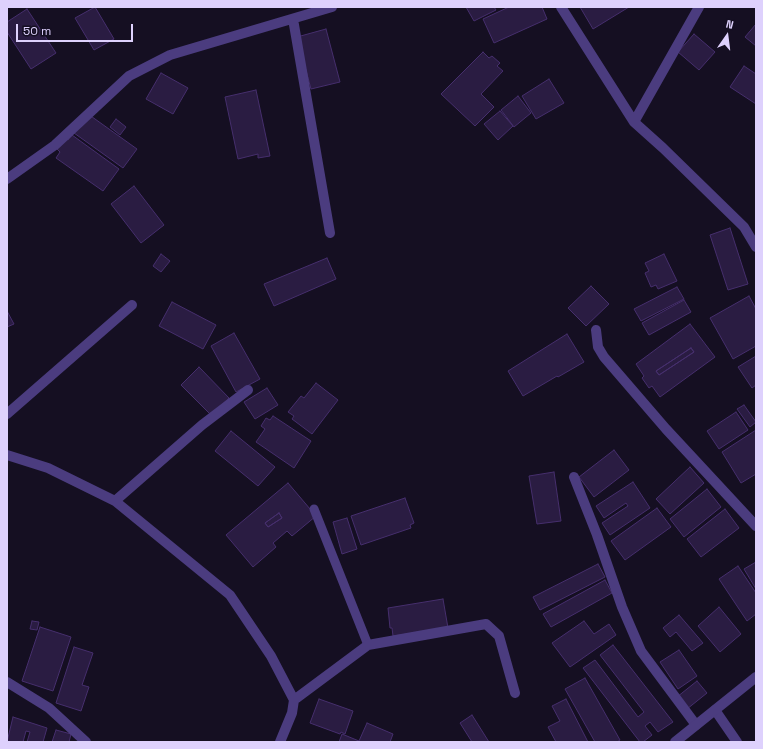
<!DOCTYPE html>
<style>
body{margin:0}
#map{position:relative;width:763px;height:749px;overflow:hidden;background:#150f22;font-family:"Space Grotesk",sans-serif}
canvas{display:block}
.frame{position:absolute;inset:0;border:8px solid #ded1fd;pointer-events:none}
.north{position:absolute;left:707px;top:16px;width:40px;height:40px;-webkit-text-stroke:3px #150f22;paint-order:stroke;rotate:14deg;font-size:11px;font-weight:700;line-height:16px;text-align:center;color:#ded1fd}
.north::after{content:'';display:block;margin:auto;width:14px;height:18px;background:#ded1fd;clip-path:polygon(50% 0,100% 100%,50% 72%,0 100%)}
.scale{position:absolute;left:16px;top:24px;width:117px;height:18px;box-sizing:border-box;border:2px solid #ded1fd;border-top:0;padding-left:5px;font-size:12px;line-height:14px;white-space:nowrap;color:#ded1fd;-webkit-text-stroke:3px #150f22;paint-order:stroke}
</style>
<div id="map">
<canvas width="763" height="749"></canvas>
<div class="frame"></div>
<div class="north">N</div>
<div class="scale">50 m</div>
</div>
<script>
const context = document.querySelector('canvas').getContext('2d');
context.lineJoin = 'round';
function fill(path, color) { context.fillStyle = color; context.fill(path, 'evenodd'); }
const shape = rows => new Path2D(rows.map(r => 'M' + r).join(''));
function strokePath(path, color, width, dash) { context.strokeStyle = color; context.lineWidth = width; context.lineCap = dash ? 'butt' : 'round'; context.setLineDash(dash || []); context.stroke(path); }
const building = shape([
 [95,7,114,39,94,50,75,18,95,7],
 [466,7,494,7,496,10,474,21,466,7],
 [509,7,542,7,547,19,494,43,483,19,509,7],
 [580,7,629,7,593,29,580,7],
 [27,9,56,53,31,69,7,32,7,22,27,9],
 [756,24,756,46,745,37,756,24],
 [326,29,340,82,311,89,297,37,326,29],
 [694,34,715,52,699,70,678,52,694,34],
 [483,52,489,58,492,56,500,63,497,66,503,71,481,94,494,107,475,126,441,94,483,52],
 [744,66,756,74,756,104,730,87,744,66],
 [161,73,188,88,173,114,146,99,161,73],
 [549,79,564,103,536,119,522,96,549,79],
 [256,90,270,156,258,158,258,154,238,159,225,97,256,90],
 [518,96,531,113,514,127,501,110,518,96],
 [500,111,513,126,498,140,484,124,500,111],
 [88,114,137,149,123,168,74,133,88,114],
 [116,119,126,127,120,135,110,127,116,119],
 [72,135,119,169,103,191,56,158,60,152,56,148,64,137,68,140,72,135],
 [134,186,164,225,141,243,111,204,134,186],
 [730,228,748,284,728,290,710,235,730,228],
 [161,254,170,261,161,272,153,266,161,254],
 [664,254,677,281,658,289,656,285,651,287,645,273,649,271,645,263,664,254],
 [327,258,336,279,274,306,264,284,327,258],
 [591,286,609,304,586,326,568,308,591,286],
 [677,287,684,299,641,321,634,309,677,287],
 [749,296,756,309,756,346,733,359,710,318,749,296],
 [684,300,691,312,649,335,642,323,684,300],
 [172,302,216,325,203,349,159,326,172,302],
 [7,311,14,324,7,327,7,311],
 [690,324,715,357,660,397,652,386,649,388,642,378,644,376,636,364,690,324],
 [691,348,694,352,659,375,656,371,691,348],
 [234,333,260,379,236,392,211,346,234,333],
 [567,334,584,362,558,377,557,376,523,396,508,371,567,334],
 [691,348,694,352,659,375,656,371,691,348],
 [756,356,756,385,752,388,738,367,756,356],
 [199,367,229,398,211,415,181,385,199,367],
 [316,383,338,400,312,434,292,419,294,416,288,412,301,396,304,398,316,383],
 [267,388,278,405,255,419,244,402,267,388],
 [744,405,756,422,750,427,737,409,744,405],
 [736,412,748,430,719,449,707,431,736,412],
 [273,416,311,441,294,468,256,442,265,429,261,426,266,418,270,420,273,416],
 [756,430,756,474,741,483,722,452,756,430],
 [231,431,275,467,258,486,215,451,231,431],
 [614,450,629,470,594,497,579,477,614,450],
 [690,467,704,483,670,514,656,499,690,467],
 [554,472,561,521,537,524,529,476,554,472],
 [633,482,650,508,610,535,602,523,628,506,626,503,604,518,596,506,633,482],
 [288,483,316,516,292,536,287,531,273,543,276,547,253,567,226,535,288,483],
 [279,513,282,518,268,527,265,523,279,513],
 [707,489,721,507,684,537,670,519,707,489],
 [405,498,414,523,410,525,411,528,361,545,351,516,405,498],
 [657,508,671,527,625,560,611,541,657,508],
 [725,509,739,528,701,557,687,539,725,509],
 [279,513,282,518,268,527,265,523,279,513],
 [347,518,357,549,342,554,333,522,347,518],
 [756,562,756,589,744,569,756,562],
 [598,564,605,577,540,610,533,597,598,564],
 [738,566,756,593,756,614,747,621,719,579,738,566],
 [605,580,612,593,551,627,543,614,605,580],
 [443,599,448,628,393,636,392,628,390,628,388,608,443,599],
 [719,607,741,634,720,652,698,626,719,607],
 [679,615,703,643,692,651,676,632,670,637,663,628,679,615],
 [32,621,39,622,37,630,30,629,32,621],
 [584,621,594,634,609,624,616,635,570,667,552,643,584,621],
 [40,627,71,637,53,691,22,681,40,627],
 [613,645,673,722,658,732,650,722,645,726,652,735,643,742,640,742,583,668,595,660,638,717,644,712,600,655,613,645],
 [74,647,93,653,82,685,89,687,81,711,56,703,74,647],
 [679,650,697,676,678,689,660,662,679,650],
 [585,678,620,740,617,742,595,742,565,689,585,678],
 [697,681,707,693,687,709,677,697,697,681],
 [319,699,353,711,345,734,341,732,340,734,310,723,319,699],
 [566,699,588,742,556,742,548,727,560,721,552,706,566,699],
 [472,715,489,742,472,742,460,723,472,715],
 [13,717,47,728,43,742,27,742,30,732,26,731,23,742,7,742,13,717],
 [367,723,393,734,390,742,339,742,342,734,359,741,367,723],
 [56,730,71,734,69,742,52,742,56,730]
]);
const service = shape([
 [314,509,368,645]
]);
const minor = shape([
 [561,7,634,122,663,148,744,227,756,247],
 [293,19,330,233],
 [634,122,699,7],
 [7,179,55,145,129,76,170,55,332,7],
 [596,330,598,347,604,357,666,429,756,526],
 [7,414,132,305],
 [7,455,48,468,115,501,230,595,271,656,294,700,292,713,280,742],
 [574,477,597,535,622,607,641,651,696,725],
 [115,501,202,425,248,390],
 [7,682,49,708,86,742],
 [294,700,368,645,486,624,499,636,515,693],
 [715,710,737,742]
]);
const tertiary = shape([
 [675,742,756,677]
]);
fill(building, '#2a1c42');
strokePath(building, '#462f6d', 1);
strokePath(service, '#4b3c7f', 9);
strokePath(minor, '#4b3c7f', 10);
strokePath(tertiary, '#4b3c7f', 10);
</script>
